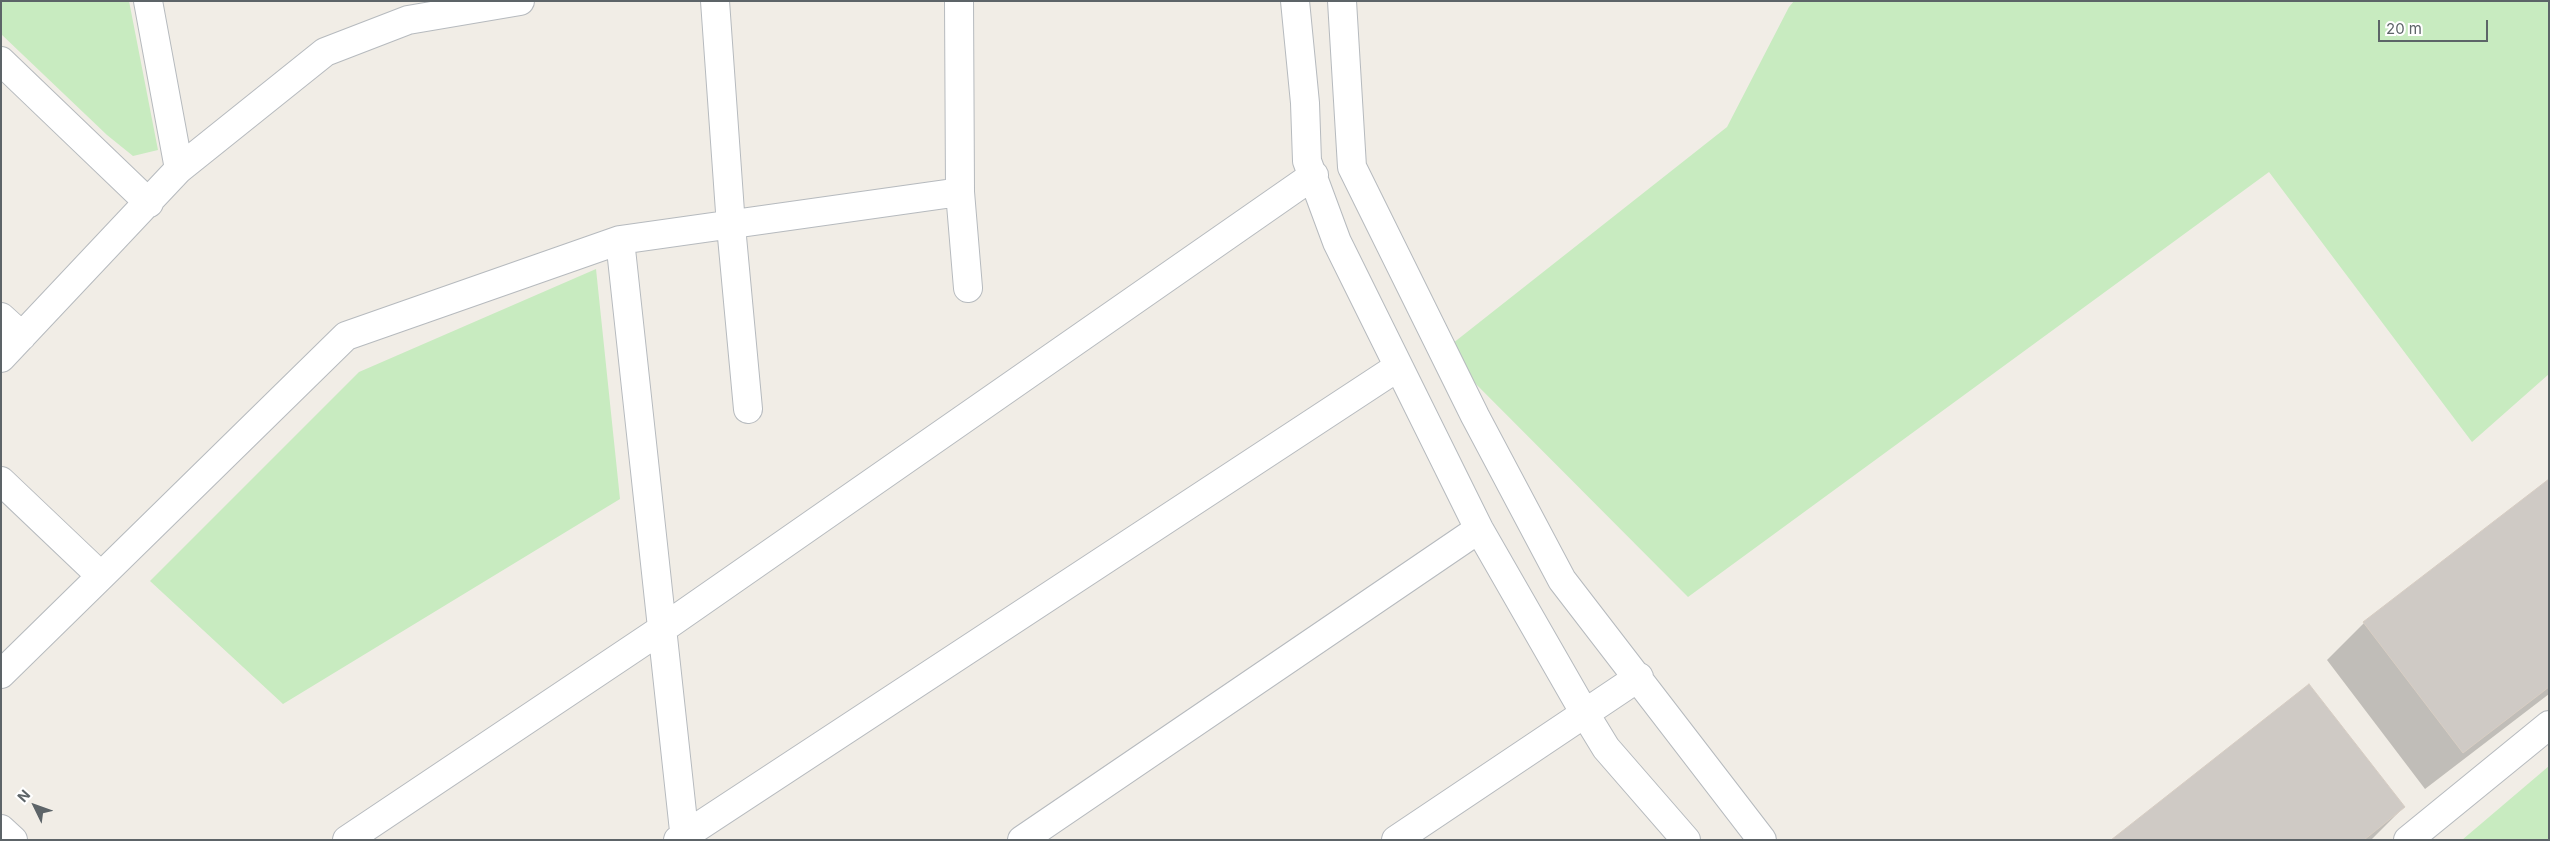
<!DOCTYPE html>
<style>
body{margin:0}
#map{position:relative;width:2550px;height:841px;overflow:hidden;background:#f1ede6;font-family:Inter,sans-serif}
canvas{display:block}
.frame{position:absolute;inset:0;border:2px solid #5d6468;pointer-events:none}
.north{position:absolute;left:10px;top:781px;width:50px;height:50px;-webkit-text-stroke:4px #fff;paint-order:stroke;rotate:312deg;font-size:14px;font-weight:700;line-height:20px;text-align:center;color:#5d6468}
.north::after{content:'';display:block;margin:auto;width:18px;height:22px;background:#5d6468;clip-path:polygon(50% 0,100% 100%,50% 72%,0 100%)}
.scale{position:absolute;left:2378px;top:20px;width:110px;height:22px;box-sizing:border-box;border:2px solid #5d6468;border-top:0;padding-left:6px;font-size:15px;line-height:18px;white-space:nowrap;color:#5d6468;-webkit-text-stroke:4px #fff;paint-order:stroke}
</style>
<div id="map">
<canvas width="2550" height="841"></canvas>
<div class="frame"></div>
<div class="north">N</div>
<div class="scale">20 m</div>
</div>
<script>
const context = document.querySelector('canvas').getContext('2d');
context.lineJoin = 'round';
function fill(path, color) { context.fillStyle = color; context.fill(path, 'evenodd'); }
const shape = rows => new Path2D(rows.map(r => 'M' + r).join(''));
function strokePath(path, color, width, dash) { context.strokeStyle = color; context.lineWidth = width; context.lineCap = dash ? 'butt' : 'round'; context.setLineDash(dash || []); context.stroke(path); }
const green = shape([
 [1,1,129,1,158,150,133,156,107,135,1,34],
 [1794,1,2549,1,2549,374,2472,442,2269,172,1688,597,1443,351,1727,127,1789,7],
 [596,269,620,499,283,704,150,581,359,372],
 [2549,766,2549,840,2462,840]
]);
const shadow = shape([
 [2549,481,2549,694,2425,789,2327,660,2364,623],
 [2404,807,2371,840,2113,840]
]);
const building = shape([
 [2549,479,2549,687,2463,753,2363,622,2549,479],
 [2309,684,2405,807,2364,840,2111,840,2309,684]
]);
const minor = shape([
 [148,1,179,169],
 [715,1,731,226,748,409],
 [959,1,960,192],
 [1295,1,1305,103,1307,161,1337,242,1479,529,1584,712,1606,748,1686,840],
 [1342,1,1352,167,1475,416,1562,580,1762,840],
 [1,61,149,203],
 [620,240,960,192,968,288],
 [1,317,22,336],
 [1,358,179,169,325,52,408,20,520,1],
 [1,481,101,576],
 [1,674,346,336,620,240,685,840],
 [1,829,13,840],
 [347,840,662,629,1314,175],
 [678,840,1398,367],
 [1022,840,1479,529],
 [1396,840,1639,677],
 [2408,840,2549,725]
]);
fill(green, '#c8ebc0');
fill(shadow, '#0003');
fill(building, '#cfcac5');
strokePath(building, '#d7cdc3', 1);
strokePath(minor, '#b6babe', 30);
strokePath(minor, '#fff', 28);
</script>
